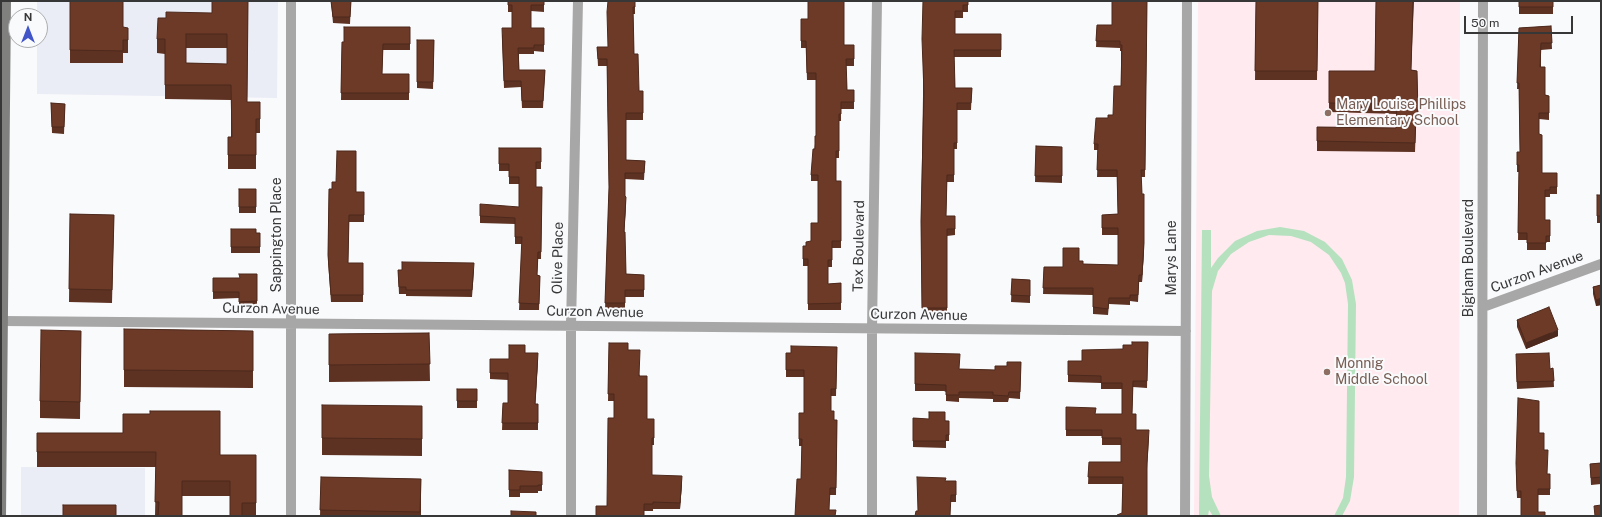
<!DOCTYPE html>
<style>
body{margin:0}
#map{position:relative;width:1602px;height:517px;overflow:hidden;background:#f9fafc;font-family:"Public Sans",sans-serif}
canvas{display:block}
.frame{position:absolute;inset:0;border:2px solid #373738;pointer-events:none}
.north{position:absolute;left:8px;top:8px;width:40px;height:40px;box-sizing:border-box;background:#f9fafc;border:1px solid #abacae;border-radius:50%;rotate:0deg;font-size:11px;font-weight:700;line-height:16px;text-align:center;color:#373738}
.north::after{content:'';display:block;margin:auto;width:14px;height:18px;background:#4154c8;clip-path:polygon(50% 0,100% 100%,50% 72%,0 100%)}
.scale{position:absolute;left:1464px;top:16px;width:109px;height:18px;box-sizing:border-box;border:2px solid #373738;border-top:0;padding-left:5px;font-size:12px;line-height:14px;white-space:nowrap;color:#373738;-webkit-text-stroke:3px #f9fafc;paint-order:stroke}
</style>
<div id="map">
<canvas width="1602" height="517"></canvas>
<div class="frame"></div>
<div class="north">N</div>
<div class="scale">50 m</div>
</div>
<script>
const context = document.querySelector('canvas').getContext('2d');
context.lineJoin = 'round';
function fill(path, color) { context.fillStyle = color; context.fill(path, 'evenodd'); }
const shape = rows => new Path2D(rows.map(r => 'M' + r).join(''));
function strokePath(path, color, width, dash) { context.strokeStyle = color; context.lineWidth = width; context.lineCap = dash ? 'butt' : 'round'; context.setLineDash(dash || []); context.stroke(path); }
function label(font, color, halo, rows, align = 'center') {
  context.font = font + ' "Public Sans",sans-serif'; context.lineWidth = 4; context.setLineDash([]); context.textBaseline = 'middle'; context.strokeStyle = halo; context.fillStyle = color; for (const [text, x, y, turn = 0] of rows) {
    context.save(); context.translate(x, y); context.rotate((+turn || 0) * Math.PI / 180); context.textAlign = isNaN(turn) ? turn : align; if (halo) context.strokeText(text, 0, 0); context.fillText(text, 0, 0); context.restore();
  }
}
const built = shape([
 [37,1,278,1,277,98,37,94,37,40,40,40,40,16,37,16],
 [21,467,145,468,145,516,21,516]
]);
const education = shape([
 [1198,1,1460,1,1459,516,1194,516]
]);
const green = shape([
 [1280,227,1304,231,1325,242,1342,259,1352,280,1356,304,1354,477,1350,501,1342,516,1334,516,1343,498,1346,477,1348,304,1345,283,1341,273,1329,255,1311,242,1291,236,1269,235,1249,242,1231,254,1218,271,1212,291,1209,476,1212,497,1221,516,1213,516,1209,510,1208,516,1199,516,1202,230,1211,230,1211,268,1218,258,1235,241,1257,231]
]);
const street = shape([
 [1483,307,1601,264],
 [3,321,1186,331],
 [291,516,291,1],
 [571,516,571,326,578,1],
 [872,516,872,329,877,1],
 [1185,516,1187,1],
 [1482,516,1483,1]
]);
const secondary = shape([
 [1,516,6,1]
]);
const wall = shape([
 [70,1,123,27,128,40,128,53,123,53,123,63,70,63],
 [248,1,247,102,260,102,260,133,256,133,256,169,228,169,228,137,231,137,231,100,165,99,165,54,157,53,157,39,166,18,212,13],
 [186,48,227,48,227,64,186,63],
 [331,1,351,1,350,24,333,23],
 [508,1,544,1,544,12,531,11,531,28,544,28,544,52,534,51,534,54,519,54,519,70,545,70,543,108,522,108,521,87,504,88,502,35,512,28,512,12,508,12],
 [635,1,635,14,633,14,634,54,639,91,643,91,643,120,626,120,626,160,645,161,644,180,625,179,625,196,626,204,624,232,626,274,644,275,644,297,625,297,625,310,605,310,609,189,607,66,598,66,597,47,608,47],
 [923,1,968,1,968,12,963,12,963,18,955,18,955,34,1001,34,1001,57,954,57,955,88,972,88,971,110,957,110,957,149,954,149,954,182,947,182,946,216,955,229,955,235,947,236,947,314,922,315,921,221,923,96],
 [1147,1,1145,177,1141,177,1144,250,1142,282,1139,282,1138,302,1130,301,1130,305,1109,304,1108,315,1093,314,1093,295,1043,294,1044,267,1063,267,1079,261,1083,264,1118,265,1118,235,1102,235,1102,215,1118,214,1117,177,1097,177,1098,150,1094,150,1094,144,1108,118,1113,115,1121,86,1121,51,1120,51,1120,48,1096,47,1097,25,1112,25],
 [1256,1,1318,1,1317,80,1255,80],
 [1376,1,1414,1,1411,70,1417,71,1418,123,1416,123,1415,152,1317,151,1317,127,1396,128,1397,114,1329,112,1329,71,1375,71],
 [1519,1,1553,1,1553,14,1519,14],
 [801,19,808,19,844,45,854,45,854,66,846,66,847,90,854,90,854,109,841,109,841,121,839,121,839,158,836,158,836,181,841,181,841,248,832,248,832,267,828,267,828,284,841,283,841,310,808,310,808,266,803,266,803,246,806,246,811,241,818,223,818,181,811,181,811,175,816,136,816,80,807,80,806,48,801,48],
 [1551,26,1552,49,1541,50,1541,67,1545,95,1549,96,1549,120,1539,119,1539,134,1542,173,1557,173,1557,194,1550,194,1550,197,1545,197,1545,220,1550,220,1550,242,1546,242,1546,250,1527,250,1527,240,1518,240,1519,172,1517,172,1517,152,1520,152,1519,89,1517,89,1519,28],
 [410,27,410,50,383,50,382,74,409,74,409,100,341,100,342,42,344,42],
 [417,40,434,40,433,89,417,88],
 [51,103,65,104,64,134,52,133],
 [1036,146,1062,147,1062,183,1035,182],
 [499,148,541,148,541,169,536,169,536,187,542,187,541,259,538,259,537,275,540,276,539,310,519,310,522,244,515,244,515,224,480,223,480,216,519,207,519,184,509,184,509,171,499,171],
 [336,182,356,192,364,192,364,222,349,222,348,263,363,263,363,302,331,302,328,261,329,189,332,189],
 [239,189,256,189,256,213,239,213],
 [1597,195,1601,195,1601,223,1597,223],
 [70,214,114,215,112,303,69,302],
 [231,229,256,233,260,233,260,253,231,253],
 [398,270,474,270,472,297,406,296,406,294,399,294],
 [257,274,257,308,239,308,239,298,213,299,213,278,239,278],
 [1012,279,1030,280,1030,303,1011,302],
 [1601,285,1601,305,1596,306,1593,294,1593,287],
 [1517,320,1558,336,1526,349,1517,327],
 [124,329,253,331,253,388,124,387],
 [81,331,80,419,40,418,40,401],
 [429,333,430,381,329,382,329,334],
 [1148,342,1147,388,1133,387,1132,414,1136,430,1149,436,1147,469,1122,513,1123,484,1088,484,1089,462,1121,462,1121,445,1102,445,1102,436,1066,436,1066,407,1095,414,1122,414,1122,389,1101,389,1101,383,1068,382,1068,361,1082,361,1123,349,1132,345],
 [609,343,628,350,640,376,647,419,654,419,654,445,652,445,652,475,682,483,680,509,653,509,653,511,644,511,607,506,614,418,614,401,608,401],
 [837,347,836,396,831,396,831,411,834,420,837,420,836,495,830,495,795,516,801,479,802,446,799,446,799,439,804,413,804,377,786,377,786,353,791,353],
 [525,353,538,360,535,404,538,404,538,430,502,430,503,403,508,403,508,380,490,379,490,359,509,359],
 [915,353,959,369,995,370,1021,362,1020,399,1009,398,1008,402,993,402,993,399,959,398,959,402,946,401,946,392,944,391,915,391],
 [1516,361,1550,369,1553,368,1554,387,1517,389],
 [457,389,477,389,477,408,457,408],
 [422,406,422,456,322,455,322,438],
 [913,418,949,421,949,441,946,441,946,448,913,447],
 [37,433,220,455,256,455,256,516,230,516,230,496,182,496,182,516,155,516,156,467,37,467],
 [1539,433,1544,450,1547,474,1550,474,1550,495,1538,495,1538,512,1521,516,1521,498,1517,498,1516,470],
 [1601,463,1601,484,1591,485,1590,464],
 [509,470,542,472,542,491,538,491,538,493,520,493,520,497,509,497],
 [321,477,421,479,421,516,320,516],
 [946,481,956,481,956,502,951,502,918,511]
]);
const shadedWall = shape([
 [626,197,626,204,624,238,624,232],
 [1144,243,1144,250,1142,282,1142,275],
 [1601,298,1601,305,1596,306,1596,300],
 [1558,330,1558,336,1526,349,1526,343],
 [538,353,538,360,535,410,535,404],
 [682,476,682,483,680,509,680,503]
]);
const building = shape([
 [70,1,123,1,123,27,128,28,128,40,123,40,123,51,70,50,70,1],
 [212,1,248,1,247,102,260,102,260,119,256,119,256,155,228,155,228,137,232,137,231,85,165,85,165,39,157,39,158,18,166,18,166,12,212,13,212,1],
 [186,34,227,34,227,64,186,63,186,34],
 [331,1,351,1,350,17,333,17,331,1],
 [508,1,544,1,544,5,531,5,531,28,544,28,544,45,534,45,534,48,518,48,519,70,545,70,543,101,522,101,521,81,504,81,502,28,512,28,512,5,508,5,508,1],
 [608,1,635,1,635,7,633,7,634,54,638,54,639,91,643,91,643,113,626,113,626,160,645,161,644,173,625,173,625,196,626,197,624,232,625,232,626,274,644,275,644,290,625,290,625,303,605,303,609,187,607,59,598,59,597,47,608,47,607,12,608,1],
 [808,1,844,1,844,45,854,45,854,59,846,59,847,90,854,90,854,102,841,102,841,114,839,114,839,151,836,151,836,181,841,181,841,241,832,241,832,260,828,260,828,284,841,283,841,303,808,304,808,259,803,259,803,246,806,246,806,242,811,241,811,223,818,223,818,175,811,175,813,149,815,149,815,136,816,136,816,73,807,73,806,41,801,41,801,19,808,19,808,1],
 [923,1,968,1,968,5,963,5,963,11,955,11,955,34,1001,34,1001,50,954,50,955,88,972,88,971,103,957,103,957,143,954,143,954,175,947,175,946,216,955,216,955,229,947,229,947,308,922,308,921,221,924,93,922,39,923,1],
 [1112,1,1147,1,1145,170,1141,170,1142,194,1144,194,1144,243,1142,275,1139,275,1138,295,1130,295,1130,298,1109,298,1108,309,1093,307,1093,288,1043,288,1044,267,1063,267,1063,248,1079,248,1079,261,1083,261,1083,264,1118,265,1118,228,1102,228,1102,215,1118,214,1117,170,1097,170,1098,144,1094,144,1096,118,1108,118,1108,115,1113,115,1114,86,1121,86,1122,45,1120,45,1120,41,1096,41,1097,25,1112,25,1112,1],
 [1256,1,1318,1,1317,71,1255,71,1256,1],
 [1376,1,1413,1,1411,70,1417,71,1418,114,1416,114,1415,143,1317,141,1317,127,1396,128,1397,104,1329,103,1329,71,1375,71,1376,1],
 [1519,1,1553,1,1553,7,1519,7,1519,1],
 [1551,26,1552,43,1541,43,1540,67,1545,67,1545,95,1549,96,1549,113,1539,113,1539,134,1542,135,1542,173,1557,173,1557,187,1550,187,1550,190,1545,190,1545,220,1550,220,1550,236,1546,236,1546,243,1527,243,1527,233,1518,233,1519,165,1517,165,1517,152,1520,152,1519,83,1517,83,1519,28,1551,26],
 [344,27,410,27,410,44,383,44,382,74,409,74,409,93,341,93,342,42,344,42,344,27],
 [417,40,434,40,433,82,417,82,417,40],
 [51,103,65,104,64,127,52,127,51,103],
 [1036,146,1062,147,1062,176,1035,176,1036,146],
 [499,148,541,148,541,162,536,162,536,187,542,187,541,252,538,252,537,275,540,276,539,304,519,303,522,237,515,237,515,218,480,216,480,204,519,207,519,177,509,177,509,164,499,164,499,148],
 [337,151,356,151,356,192,364,192,364,215,349,215,348,263,363,263,363,295,331,295,328,255,329,189,332,189,332,182,336,182,337,151],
 [239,189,256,189,256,207,239,207,239,189],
 [1597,195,1601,195,1601,216,1597,216,1597,195],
 [70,214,114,215,112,290,69,289,70,214],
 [231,229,256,229,256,233,260,233,260,247,231,247,231,229],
 [402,262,474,263,472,290,406,290,406,287,399,287,398,270,402,270,402,262],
 [239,274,257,274,257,301,239,302,239,292,213,292,213,278,240,278,239,274],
 [1012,279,1030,280,1030,296,1011,295,1012,279],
 [1601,285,1601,298,1596,300,1593,287,1601,285],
 [1549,307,1558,330,1526,343,1517,320,1549,307],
 [124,329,253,331,253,371,124,370,124,329],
 [41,330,81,331,80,402,40,401,41,330],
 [429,333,430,364,329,365,329,334,429,333],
 [1132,342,1148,342,1147,381,1133,381,1132,414,1136,414,1136,430,1149,430,1147,463,1147,516,1117,516,1117,515,1122,513,1123,477,1088,477,1089,462,1121,462,1121,438,1102,438,1102,430,1066,430,1066,407,1096,408,1095,414,1122,414,1122,383,1101,383,1101,376,1068,375,1068,361,1082,361,1082,350,1123,349,1123,345,1132,345,1132,342],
 [609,343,628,343,628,350,640,350,639,376,647,376,647,419,654,419,654,438,652,438,652,475,682,476,680,503,653,502,653,504,644,504,644,516,596,516,596,506,607,506,608,418,614,418,614,394,608,394,609,343],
 [509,345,525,345,525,353,538,353,535,404,538,404,538,423,502,423,503,403,508,403,508,373,490,373,490,359,509,359,509,345],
 [791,346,837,347,836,389,831,389,831,411,834,411,834,420,837,420,836,488,830,488,829,510,836,510,835,516,795,516,797,479,801,479,802,439,799,439,799,413,804,413,804,370,786,370,786,353,791,353,791,346],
 [915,353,960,354,959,369,995,370,995,366,1007,366,1007,362,1021,362,1020,392,1009,392,1008,396,993,395,993,392,959,392,959,395,946,395,946,385,944,385,915,384,915,353],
 [1549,353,1550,369,1553,368,1554,381,1517,382,1516,354,1549,353],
 [457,389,477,389,477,401,457,401,457,389],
 [1518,398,1539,401,1539,433,1544,433,1544,450,1548,450,1547,474,1550,474,1550,489,1538,489,1538,512,1545,512,1545,516,1521,516,1521,491,1517,491,1516,463,1518,398],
 [322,405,422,406,422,439,322,438,322,405],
 [150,411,220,411,220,455,256,455,256,503,242,503,242,516,230,516,230,481,182,481,182,516,158,516,159,502,155,502,156,452,37,452,37,433,123,433,123,414,150,414,150,411],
 [929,412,945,412,945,421,949,421,949,435,946,435,946,441,913,441,913,418,929,419,929,412],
 [1601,463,1601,477,1591,478,1590,464,1601,463],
 [509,470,542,472,542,485,538,485,538,486,520,486,520,490,509,490,509,470],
 [321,477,421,479,420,512,320,510,321,477],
 [917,477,946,478,945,481,956,481,956,495,951,495,950,516,915,516,916,511,918,511,917,477],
 [63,505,116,505,116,516,63,516,63,505],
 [1601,505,1601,516,1595,516,1594,506,1601,505],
 [511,511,536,512,536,516,511,516,511,511]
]);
const markers = [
 [1328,113,4,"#8d6e63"],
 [1327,372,4,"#8d6e63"]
];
const educationNames = [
 ["Mary Louise Phillips",1336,105],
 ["Elementary School",1336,121],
 ["Monnig",1335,364],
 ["Middle School",1335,380]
];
const streetNames = [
 ["Sappington Place",277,235,-90],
 ["Tex Boulevard",859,246,-89],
 ["Olive Place",558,258,-89],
 ["Marys Lane",1172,258,-90],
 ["Bigham Boulevard",1469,258,-90],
 ["Curzon Avenue",1537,272,-20],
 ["Curzon Avenue",271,309,1],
 ["Curzon Avenue",595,312,1],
 ["Curzon Avenue",919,315,1]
];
fill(built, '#ebedf6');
fill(education, '#ffeaef');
fill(green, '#b5e1bf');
strokePath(street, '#a8a7a7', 10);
strokePath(secondary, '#80807f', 10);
fill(wall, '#5e3222');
fill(shadedWall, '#4c291c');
fill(building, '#6d3a28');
strokePath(building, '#4c291c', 1);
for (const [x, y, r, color] of markers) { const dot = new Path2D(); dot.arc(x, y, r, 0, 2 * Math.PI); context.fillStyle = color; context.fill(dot); strokePath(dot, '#f9fafc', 1.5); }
label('14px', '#785e54', '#f9fafc', educationNames, 'left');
label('14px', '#373738', '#f9fafc', streetNames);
</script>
